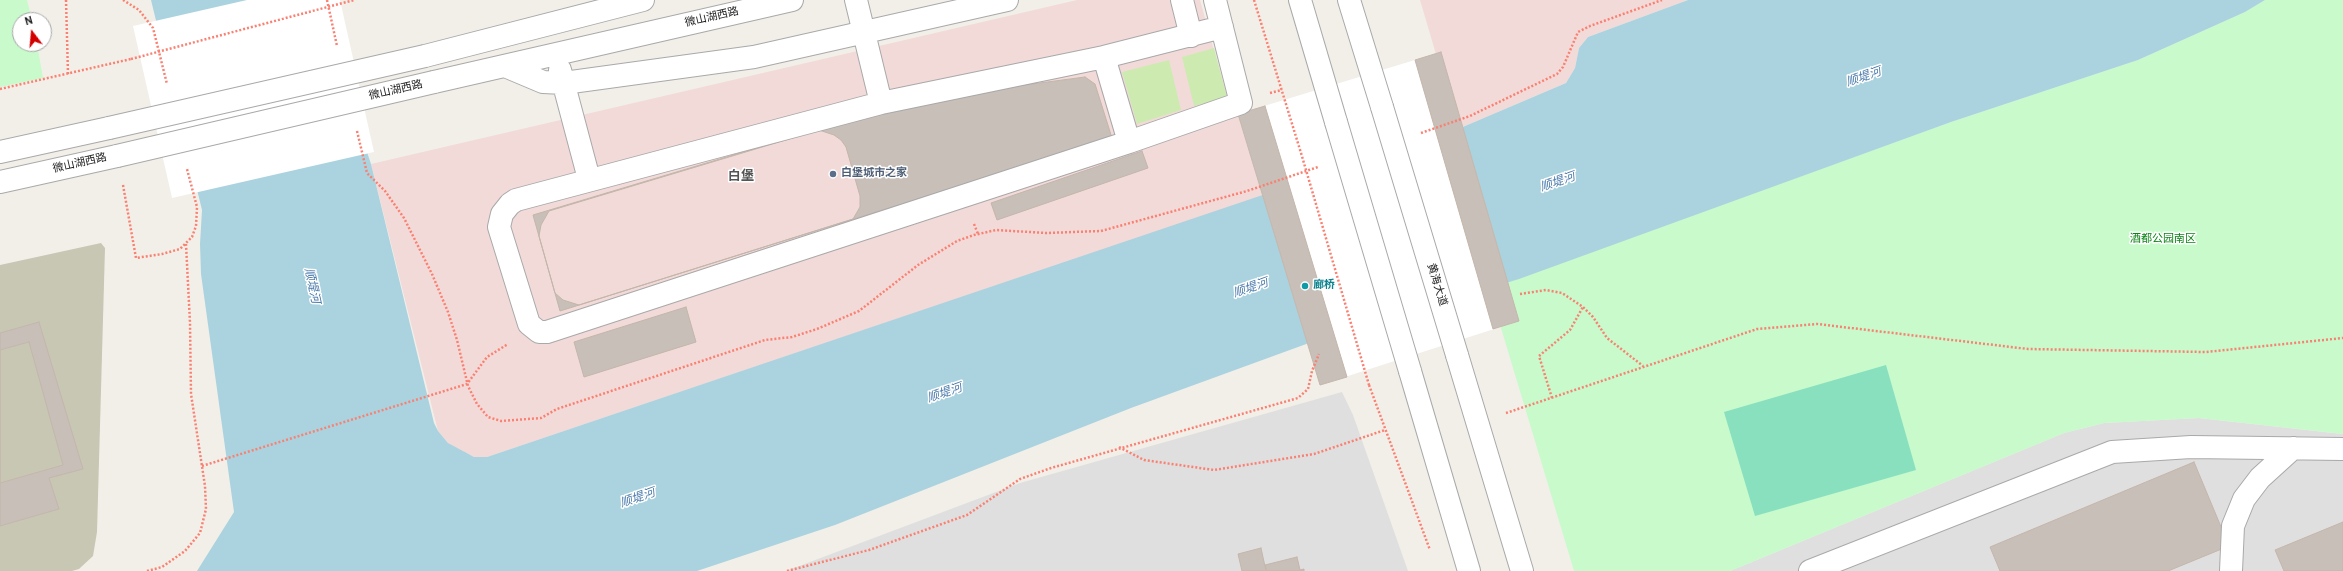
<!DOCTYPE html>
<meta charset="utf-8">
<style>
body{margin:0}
#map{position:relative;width:2343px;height:571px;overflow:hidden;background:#f2efe9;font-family:Overpass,sans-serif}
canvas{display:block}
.north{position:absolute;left:12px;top:12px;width:40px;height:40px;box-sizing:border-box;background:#fff;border:1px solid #a7a7a7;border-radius:50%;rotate:344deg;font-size:11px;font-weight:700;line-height:16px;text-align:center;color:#222}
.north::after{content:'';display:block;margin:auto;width:14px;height:18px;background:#d40000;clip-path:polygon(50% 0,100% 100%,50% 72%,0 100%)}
</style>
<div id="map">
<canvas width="2343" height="571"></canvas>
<div class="north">N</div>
</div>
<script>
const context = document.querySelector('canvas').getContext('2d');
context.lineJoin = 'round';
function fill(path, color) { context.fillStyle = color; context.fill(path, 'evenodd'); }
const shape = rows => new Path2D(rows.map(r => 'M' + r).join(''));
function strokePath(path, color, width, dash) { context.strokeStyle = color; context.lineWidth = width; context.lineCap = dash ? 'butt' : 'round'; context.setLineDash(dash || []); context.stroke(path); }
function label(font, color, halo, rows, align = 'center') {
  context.font = font + ' Overpass,"Noto Sans SC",sans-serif'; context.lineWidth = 3; context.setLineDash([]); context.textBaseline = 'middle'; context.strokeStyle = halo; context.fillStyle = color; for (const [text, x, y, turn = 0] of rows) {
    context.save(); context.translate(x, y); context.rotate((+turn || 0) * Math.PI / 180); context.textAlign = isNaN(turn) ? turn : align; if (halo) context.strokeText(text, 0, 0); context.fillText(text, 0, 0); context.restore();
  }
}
const residential = shape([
 [1342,392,1353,415,1408,571,786,571,1020,483],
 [2199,418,2343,434,2343,571,1730,571,2064,433,2104,423]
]);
const commercial = shape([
 [1077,0,1200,0,1227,97,1238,114,1263,196,487,457,474,457,458,450,448,443,438,431,371,164],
 [1420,0,1688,0,1588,37,1579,48,1575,68,1566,83,1458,129]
]);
const construction = shape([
 [101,243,105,248,97,532,93,556,79,569,72,571,0,571,0,265]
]);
const grass = shape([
 [1214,48,1227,97,1194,106,1182,57],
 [1169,60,1181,110,1137,124,1122,72]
]);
const park = shape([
 [0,0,27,0,32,20,20,20,20,44,37,44,43,78,0,87],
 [2265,0,2343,0,2343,434,2199,418,2104,423,2064,433,1730,571,1574,571,1489,288,1951,122,2138,60,2245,12]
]);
const pitch = shape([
 [1886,365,1916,470,1755,516,1724,412]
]);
const water = shape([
 [151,0,316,0,371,164,434,423,438,431,448,443,474,457,487,457,1458,129,1566,83,1575,68,1579,48,1588,37,1688,0,2265,0,2245,12,2138,60,1951,122,1519,279,1309,343,1131,408,835,525,697,571,197,571,234,512,201,274,200,244,202,210]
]);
const pier = shape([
 [247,0,340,0,374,152,172,198,133,26],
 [1441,52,1519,321,1320,385,1238,114]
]);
const building = shape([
 [1441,52,1519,321,1493,329,1415,60,1441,52],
 [1085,77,1095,84,1112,138,560,311,533,215,870,114,965,93,1085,77],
 [1265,106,1347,377,1320,385,1238,114,1265,106],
 [819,130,834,135,841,140,846,147,860,196,860,207,853,219,579,305,563,300,555,293,539,236,541,225,549,211,819,130],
 [1142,151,1148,168,997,220,991,203,1142,151],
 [686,307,696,342,584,377,574,342,686,307],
 [39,322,83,469,49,478,59,509,0,526,0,333,39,322],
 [29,342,63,465,0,483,0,350,29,342],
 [2194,462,2229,546,2168,571,2000,571,1990,547,2194,462],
 [2343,522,2343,571,2284,571,2275,550,2343,522],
 [1261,548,1266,571,1242,571,1238,554,1261,548],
 [1297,557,1300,570,1304,569,1304,571,1267,571,1265,565,1297,557]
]);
const path = shape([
 [66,0,68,74],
 [123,0,139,10,153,28,167,84],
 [327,0,337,46],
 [1254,0,1301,153],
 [0,89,131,59],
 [1270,93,1282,90],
 [357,131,367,173,385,191,404,218,432,274,448,312,457,340,468,386,477,404,488,417,501,421,541,418,557,409,765,340,792,337,817,329,859,311,918,265,957,241,974,235,996,230,1046,233,1101,231,1247,191,1318,167],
 [1421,133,1470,116,1557,74,1563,67,1578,32,1590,26,1662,0],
 [123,185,136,258,162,254,180,249,192,237,196,226,197,207,187,169],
 [974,224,978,234],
 [1520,294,1546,290,1562,293,1583,307,1593,317,1607,338,1643,366],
 [1369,385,1430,550],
 [1552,398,1539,356,1570,330,1583,307],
 [1506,413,1757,329,1817,324,2028,349,2206,352,2343,338],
 [1119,447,1144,460,1214,470,1314,454,1385,430],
 [202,466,467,384,487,357,508,344],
 [147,571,162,567,185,551,200,533,206,509,205,486,191,394,190,323,186,244],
 [787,571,869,550,967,515,1020,479,1051,468,1298,398,1308,389,1312,371,1319,354]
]);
const minor = shape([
 [856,0,881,103],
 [1182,0,1191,36],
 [1300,0,1336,122],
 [1349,0,1382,107],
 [425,56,643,0],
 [1104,57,1129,142,547,332,539,332,529,324,499,227,502,214,510,204,516,200,881,103,1104,57,1222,27],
 [505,66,543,82,564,83,754,57,1007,0],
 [560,70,589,179],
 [434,82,792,0],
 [1129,142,1241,103,1215,0],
 [0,152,109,128],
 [0,182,117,156],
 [1457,355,1522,571],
 [1410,371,1469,571],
 [1810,571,2112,452,2191,447,2343,449],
 [2231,571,2233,526,2244,499,2260,478,2293,448]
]);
const pathBridge = shape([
 [131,59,354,0],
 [1301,153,1369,385]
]);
const minorBridge = shape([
 [1382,107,1457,355],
 [1336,122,1410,371],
 [109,128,425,56],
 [117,156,434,82]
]);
const markers = [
 [833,174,4,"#5c6f8a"],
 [1305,286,4,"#0f9aa8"]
];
const streetNames = [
 ["微山湖西路",712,18,-13],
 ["微山湖西路",396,91,-13],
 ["微山湖西路",80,164,-13],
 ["黄海大道",1436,285,73]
];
const serviceNames = [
 ["白堡城市之家",841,174]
];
const parkNames = [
 ["酒都公园南区",2163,240]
];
const cultureNames = [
 ["廊桥",1313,286]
];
const waterNames = [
 ["顺堤河",1864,78,-19],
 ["顺堤河",1558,183,-19],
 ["顺堤河",311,286,78],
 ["顺堤河",1251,289,-19],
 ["顺堤河",945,394,-19],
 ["顺堤河",638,499,-19]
];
const quarterNames = [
 ["白堡",741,177]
];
fill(residential, '#e0dfdf');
fill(commercial, '#f2dad9');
fill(construction, '#c7c7b4');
fill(grass, '#cdebb0');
fill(park, '#c8facc');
fill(pitch, '#88e0be');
fill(water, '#aad3df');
fill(pier, '#fff');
fill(building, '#c7bfb8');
strokePath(building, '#c4b6ab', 1);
strokePath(minor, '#a9a9a9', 24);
strokePath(path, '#fa8072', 2.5, [2, 2]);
strokePath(minor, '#fff', 22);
strokePath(minorBridge, '#a9a9a9', 24, []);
strokePath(pathBridge, '#fa8072', 2.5, [2, 2]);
strokePath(minorBridge, '#fff', 22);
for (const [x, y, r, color] of markers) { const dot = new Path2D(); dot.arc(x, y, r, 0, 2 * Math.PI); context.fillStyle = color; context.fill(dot); strokePath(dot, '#fff', 1.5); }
label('11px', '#222', '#fff', streetNames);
label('bold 11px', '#4e5e75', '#fff', serviceNames, 'left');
label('11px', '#0c8416', '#fff', parkNames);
label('bold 11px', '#0d838f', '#fff', cultureNames, 'left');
label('italic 12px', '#4a7aab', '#fff', waterNames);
label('bold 13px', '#555', '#fff', quarterNames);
</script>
